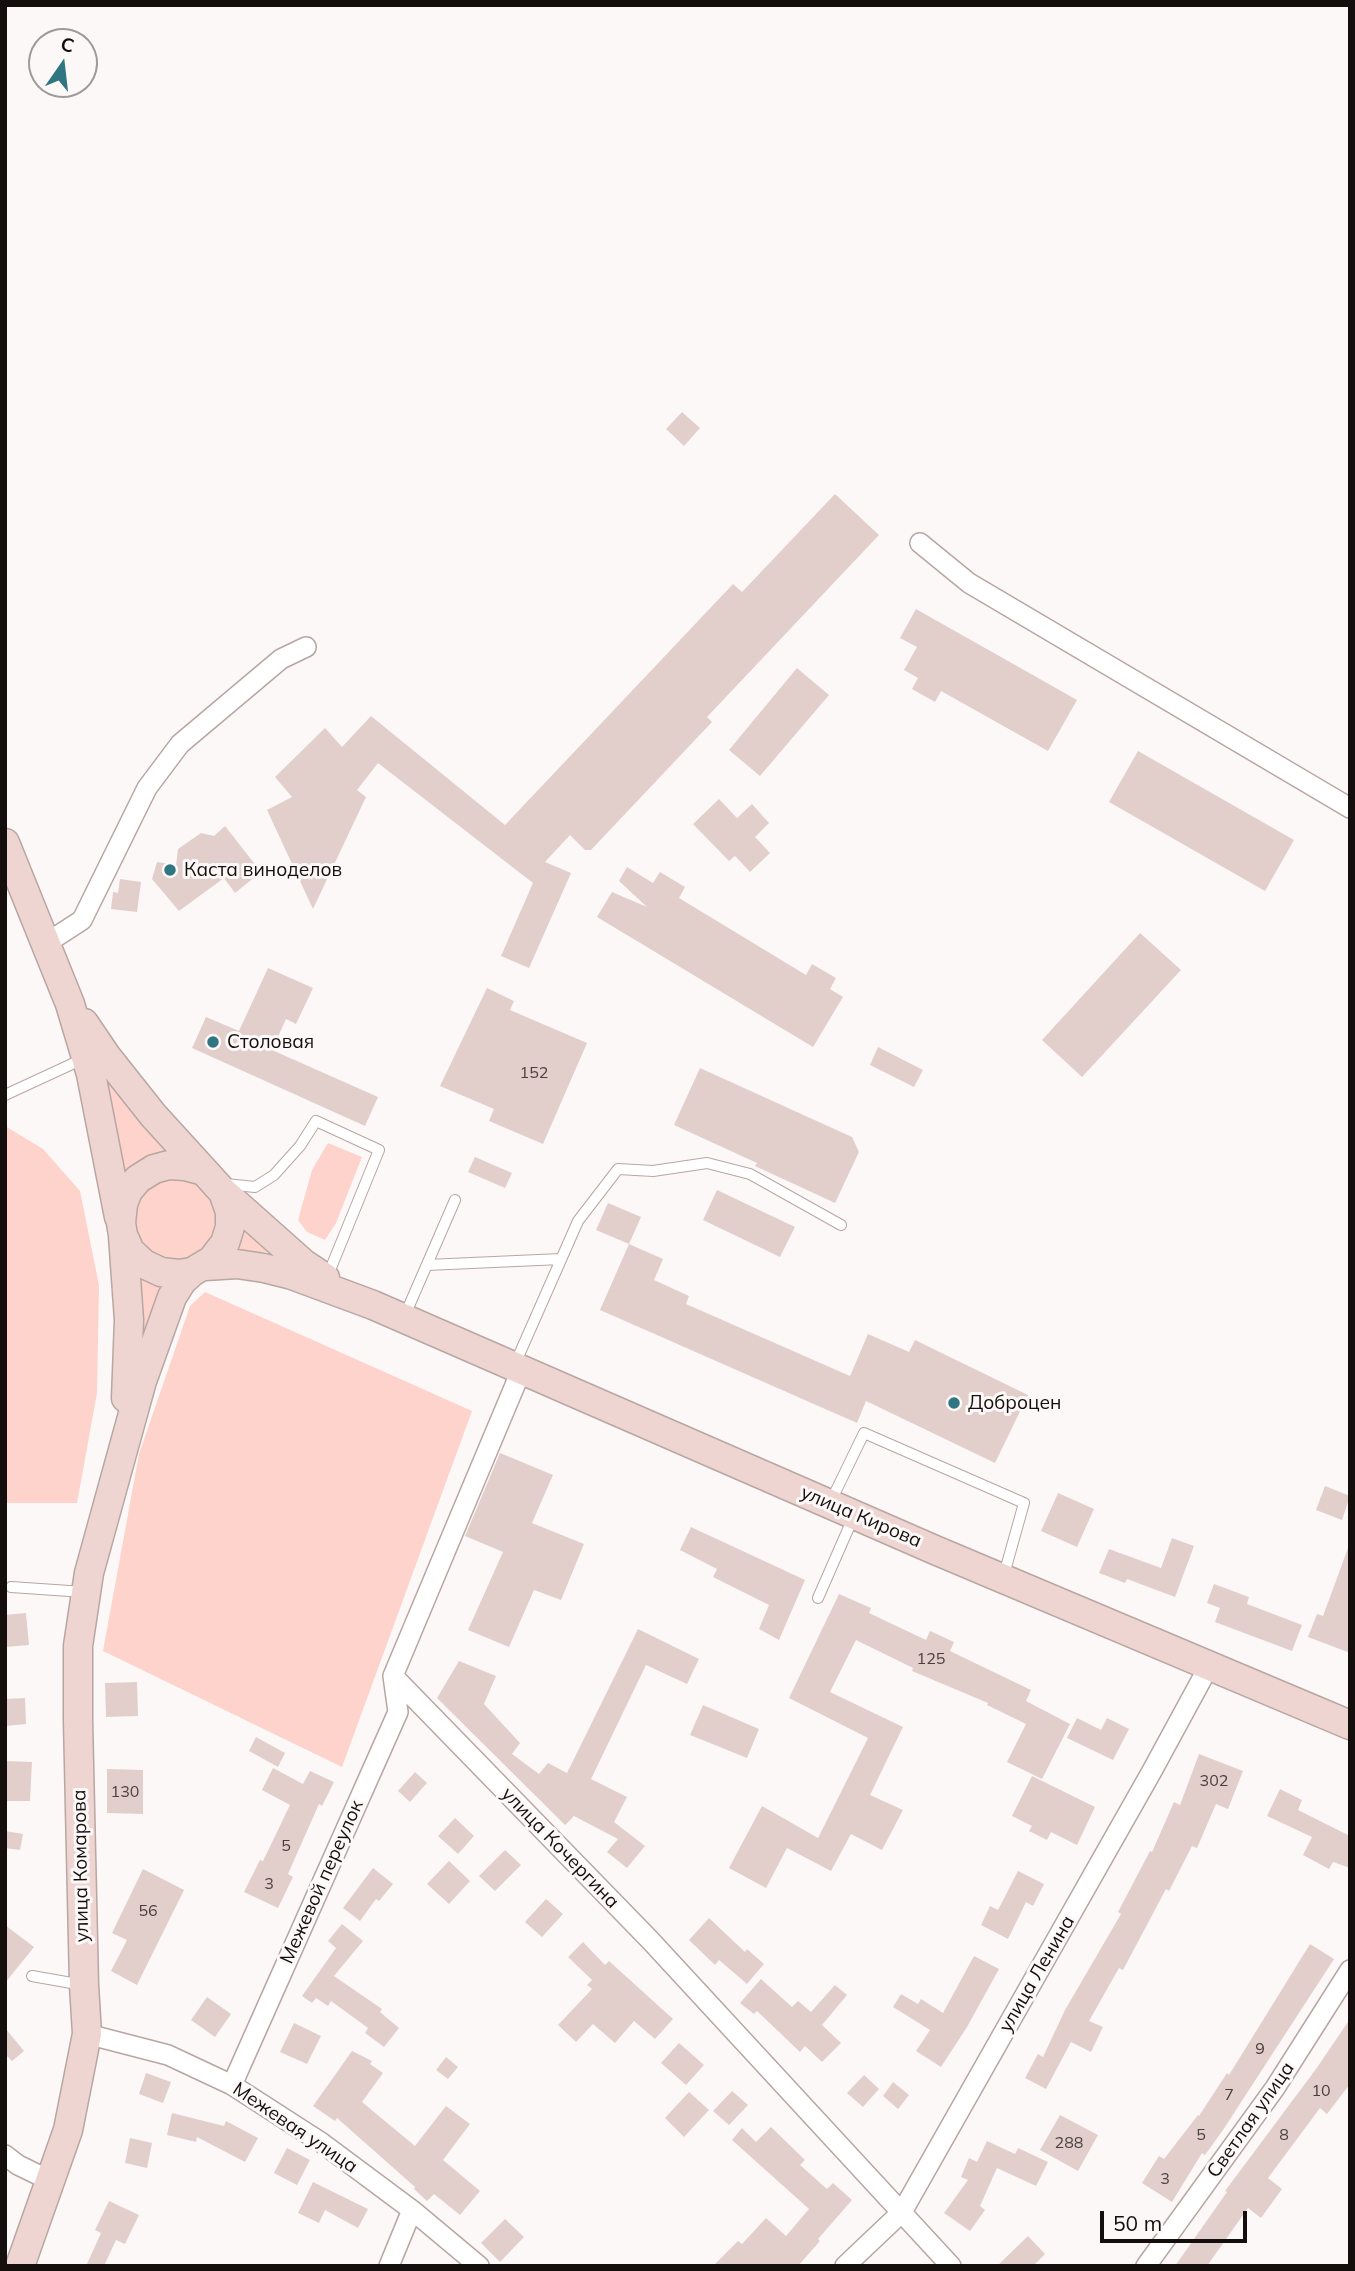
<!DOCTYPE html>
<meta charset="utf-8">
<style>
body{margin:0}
#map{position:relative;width:1355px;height:2271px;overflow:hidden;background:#fcf8f8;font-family:Mulish,sans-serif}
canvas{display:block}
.frame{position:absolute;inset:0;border:7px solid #140e0d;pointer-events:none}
.north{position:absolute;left:28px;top:28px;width:70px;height:70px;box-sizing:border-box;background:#fcf8f8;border:2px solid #9f9a9a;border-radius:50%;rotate:14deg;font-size:19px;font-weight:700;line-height:28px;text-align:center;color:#140e0d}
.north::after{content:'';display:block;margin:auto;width:24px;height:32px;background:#2f7582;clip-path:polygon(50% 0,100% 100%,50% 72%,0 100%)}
.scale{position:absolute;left:1100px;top:2211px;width:147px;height:32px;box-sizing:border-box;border:4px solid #140e0d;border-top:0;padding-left:9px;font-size:21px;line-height:24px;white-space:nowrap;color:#140e0d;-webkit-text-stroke:5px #fcf8f8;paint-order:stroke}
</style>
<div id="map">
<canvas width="1355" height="2271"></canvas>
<div class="frame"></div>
<div class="north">С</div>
<div class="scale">50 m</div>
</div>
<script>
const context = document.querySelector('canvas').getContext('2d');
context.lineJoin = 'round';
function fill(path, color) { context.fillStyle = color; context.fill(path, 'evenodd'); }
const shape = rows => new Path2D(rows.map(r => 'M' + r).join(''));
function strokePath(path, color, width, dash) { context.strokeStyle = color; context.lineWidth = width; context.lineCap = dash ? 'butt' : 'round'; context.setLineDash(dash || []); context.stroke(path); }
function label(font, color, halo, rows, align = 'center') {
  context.font = font + ' Mulish,sans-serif'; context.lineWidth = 6; context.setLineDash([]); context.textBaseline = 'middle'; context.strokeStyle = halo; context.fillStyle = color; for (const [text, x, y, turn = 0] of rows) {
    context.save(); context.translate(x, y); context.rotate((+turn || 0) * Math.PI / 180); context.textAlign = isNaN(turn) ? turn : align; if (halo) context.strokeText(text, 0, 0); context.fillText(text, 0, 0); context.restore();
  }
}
const green = shape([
 [105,1083,112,1086,172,1157,126,1178,103,1090],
 [5,1126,43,1149,80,1191,99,1285,97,1393,77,1503,5,1503],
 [328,1143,362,1157,336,1223,325,1240,307,1232,298,1220,312,1170],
 [171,1177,194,1180,211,1194,219,1225,205,1252,178,1263,152,1255,141,1244,134,1231,135,1207,139,1197,147,1188,159,1180],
 [239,1224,251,1236,271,1252,229,1254],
 [135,1263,173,1283,139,1348],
 [205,1292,472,1411,342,1767,103,1651,139,1454,190,1306]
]);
const building = shape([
 [682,412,700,428,684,446,666,429],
 [835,494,879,535,707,717,712,722,591,850,585,850,570,835,545,862,571,873,529,968,501,956,533,883,378,763,357,790,366,797,313,909,267,810,292,797,275,777,325,728,342,747,371,716,505,825,733,584,742,592],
 [916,609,1077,700,1048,751,941,691,935,702,912,689,918,678,904,670,917,647,900,638],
 [797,668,829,695,760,776,729,750],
 [1138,751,1294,840,1265,891,1109,802],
 [719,799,737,818,752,804,769,823,755,837,770,853,750,872,735,856,729,861,693,824],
 [225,826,261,872,235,893,224,878,179,911,152,879,157,862,176,865,178,849,201,833,214,836],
 [627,867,653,883,660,872,685,887,679,898,806,975,812,964,836,978,830,989,843,997,813,1047,597,917,612,892,647,907,619,881],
 [120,879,141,882,137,912,111,909,113,892,118,893],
 [1140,933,1181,970,1082,1077,1042,1040],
 [268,968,313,988,296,1024,286,1019,272,1050,378,1097,365,1126,192,1048,206,1017,239,1031],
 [487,988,514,1001,510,1010,587,1043,543,1144,489,1121,494,1109,440,1086],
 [878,1047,923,1070,914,1087,870,1065],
 [700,1068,852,1137,859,1152,835,1203,755,1166,757,1163,674,1125],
 [475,1157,512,1173,505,1188,468,1172],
 [717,1190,795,1227,780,1257,703,1220],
 [608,1203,641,1217,629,1244,596,1230],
 [629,1244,663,1259,654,1280,689,1296,686,1304,850,1376,868,1334,909,1352,915,1340,1028,1395,995,1463,866,1401,857,1423,600,1310],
 [500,1453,553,1475,532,1523,584,1544,561,1600,534,1590,509,1647,468,1630,503,1552,465,1536],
 [1325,1486,1350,1496,1342,1520,1316,1510],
 [1058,1493,1094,1509,1077,1547,1041,1531],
 [691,1527,805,1580,779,1640,759,1629,769,1605,713,1577,717,1569,680,1550],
 [1172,1538,1194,1546,1175,1597,1127,1579,1125,1583,1099,1573,1109,1549,1161,1568],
 [1348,1548,1350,1548,1350,1653,1308,1637,1317,1614,1323,1616],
 [1214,1584,1249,1597,1247,1604,1302,1625,1292,1651,1215,1622,1220,1608,1207,1603],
 [839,1594,871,1608,869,1613,926,1640,930,1631,954,1642,950,1651,1031,1690,1026,1701,1070,1724,1042,1779,1007,1762,1026,1724,987,1705,988,1703,912,1671,913,1668,856,1640,830,1692,903,1727,870,1795,903,1810,882,1850,851,1834,831,1871,787,1848,766,1888,729,1868,762,1806,818,1838,868,1738,789,1698],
 [26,1613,29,1645,5,1647,5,1615],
 [638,1629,699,1659,687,1684,646,1665,591,1779,627,1797,614,1822,645,1846,627,1868,607,1852,618,1839,574,1816,565,1825,437,1698,459,1661,496,1676,484,1704,520,1743,512,1754,539,1774,548,1763,567,1773],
 [137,1682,138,1716,106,1717,105,1683],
 [25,1698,26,1724,5,1726,5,1699],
 [703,1705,759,1729,747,1758,690,1735],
 [1077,1718,1101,1730,1107,1718,1129,1729,1113,1760,1067,1738],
 [256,1737,285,1753,278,1767,249,1751],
 [1199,1754,1243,1771,1228,1809,1216,1804,1197,1848,1192,1846,1169,1891,1166,1889,1123,1970,1119,1968,1089,2021,1103,2027,1091,2052,1071,2042,1046,2089,1025,2078,1038,2054,1043,2057,1065,2010,1121,1914,1118,1912,1150,1851,1152,1852,1174,1802,1180,1805],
 [5,1761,32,1762,30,1801,5,1801],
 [273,1768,303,1784,310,1771,334,1782,322,1806,319,1804,303,1840,288,1874,293,1877,278,1908,244,1892,260,1860,263,1861,290,1805,262,1790],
 [107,1769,143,1770,143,1814,107,1813],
 [415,1772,427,1783,410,1802,398,1791],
 [1032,1776,1095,1807,1077,1845,1051,1832,1047,1840,1029,1831,1032,1826,1012,1816],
 [1280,1789,1302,1800,1298,1810,1350,1836,1350,1868,1333,1862,1329,1869,1303,1855,1312,1837,1267,1816],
 [455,1818,474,1836,458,1854,438,1836],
 [5,1831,23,1834,20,1850,5,1848],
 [505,1850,521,1865,495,1891,479,1876],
 [449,1861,470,1881,449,1904,427,1884],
 [373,1868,393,1884,379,1901,376,1899,360,1921,343,1908],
 [143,1869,184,1890,137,1985,111,1971,127,1940,112,1933],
 [1018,1871,1044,1884,1033,1906,1026,1902,1008,1939,981,1925,990,1906,998,1910],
 [546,1899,563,1914,542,1937,525,1922],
 [709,1918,745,1952,747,1949,764,1964,747,1984,719,1960,715,1965,689,1940],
 [342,1924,363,1941,334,1976,382,2009,380,2012,399,2028,384,2047,365,2033,368,2028,331,2001,328,2006,316,1998,312,2003,302,1996,336,1948,328,1941],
 [5,1925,34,1947,5,1983],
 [583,1942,605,1965,609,1961,673,2019,655,2039,634,2021,615,2043,593,2024,576,2042,558,2025,592,1989,587,1985,592,1980,568,1957],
 [1310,1944,1334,1959,1223,2130,1205,2155,1202,2153,1172,2202,1142,2183,1159,2156,1164,2159,1198,2115,1199,2116,1227,2073,1229,2075],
 [974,1956,999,1969,967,2027,941,2067,916,2051,930,2030,893,2007,901,1994,918,2004,921,1999,943,2013],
 [761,1979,792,2007,798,2001,811,2012,835,1985,847,1995,822,2025,841,2043,822,2062,805,2046,800,2052,757,2011,754,2014,740,2003],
 [207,1997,231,2014,215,2037,191,2020],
 [1350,2019,1350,2084,1327,2114,1320,2108,1268,2178,1282,2189,1261,2218,1248,2208,1207,2266,1175,2266,1227,2192,1225,2191,1316,2069],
 [294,2023,321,2036,307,2064,280,2052],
 [5,2028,24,2051,12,2061,5,2054],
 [679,2043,704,2065,686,2085,661,2063],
 [352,2051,372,2061,370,2064,383,2073,362,2102,415,2146,446,2106,470,2124,443,2160,480,2191,460,2215,434,2194,427,2201,414,2189,415,2187,337,2118,335,2121,313,2106],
 [446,2057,458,2067,448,2079,436,2070],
 [146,2073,171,2082,163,2103,139,2094],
 [864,2075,879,2089,863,2107,847,2093],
 [893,2082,909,2095,898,2109,883,2096],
 [732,2091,748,2105,729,2125,713,2111],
 [689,2092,709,2110,684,2137,665,2118],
 [172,2113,224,2126,226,2121,258,2138,245,2162,197,2137,196,2142,167,2135],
 [1060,2115,1098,2135,1078,2171,1040,2150],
 [771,2127,805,2160,800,2165,827,2189,833,2183,852,2200,818,2239,820,2241,798,2266,713,2266,738,2241,742,2244,766,2218,786,2236,809,2209,732,2140,742,2128,756,2142],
 [130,2138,152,2143,147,2168,125,2163],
 [987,2141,1015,2154,1018,2148,1048,2162,1036,2186,997,2168,980,2206,985,2210,970,2231,944,2213,968,2180,961,2177,969,2158,977,2162],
 [287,2148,310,2160,297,2185,274,2173],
 [313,2182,368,2209,358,2228,325,2210,319,2223,298,2213],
 [109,2201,139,2215,125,2244,116,2240,104,2266,86,2266,101,2233,95,2230],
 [505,2219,524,2237,500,2262,481,2243],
 [1028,2236,1045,2254,1033,2266,997,2266]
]);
const service = shape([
 [5,1095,85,1058],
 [226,1184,255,1187,274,1175,300,1146,316,1121,379,1150,328,1275],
 [427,1265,561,1259],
 [405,1315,455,1200],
 [515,1364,578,1221,618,1169,653,1171,707,1163,750,1174,841,1225],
 [831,1501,864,1433,1024,1503,1003,1578],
 [11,1587,84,1592],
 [818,1598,853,1518],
 [32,1976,83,1985]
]);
const minor = shape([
 [920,543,969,583,1350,808],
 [45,944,82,920,147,788,180,744,281,659,306,647],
 [521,1371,393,1676,650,1940,951,2266],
 [87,2034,168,2055,232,2085,322,2143,412,2210,479,2266],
 [232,2085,398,1712,393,1676],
 [5,2155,18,2165,51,2181],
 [389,2266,412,2210],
 [845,2266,902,2212,1152,1771,1209,1666],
 [1146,2266,1275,2088,1350,1970]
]);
const secondary = shape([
 [5,843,70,1004,91,1074,119,1217],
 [84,1023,107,1057,153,1115,204,1171],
 [223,1192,304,1264,325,1278],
 [123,1236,129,1320,126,1398],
 [205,1266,237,1264,264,1268,292,1275,373,1305,935,1550,1350,1725],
 [20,2266,68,2130,87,2034,84,1985,78,1720,78,1646,89,1573,142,1381,172,1297,182,1281,192,1272,212,1260,225,1243,230,1227,230,1212,223,1192,204,1171,185,1166,169,1165,154,1169,138,1179,128,1191,123,1204,121,1223,123,1235,130,1251,144,1264,161,1272,178,1274,192,1272]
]);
const markers = [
 [170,870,7,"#2f7582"],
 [213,1042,7,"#2f7582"],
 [954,1403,7,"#2f7582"]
];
const numberNames = [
 ["152",534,1073],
 ["125",931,1659],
 ["302",1214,1781],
 ["130",125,1792],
 ["5",286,1846],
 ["3",269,1884],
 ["56",148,1911],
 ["9",1260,2049],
 ["10",1321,2091],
 ["7",1229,2095],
 ["5",1201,2135],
 ["8",1284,2135],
 ["288",1069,2143],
 ["3",1165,2179]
];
const poiNames = [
 ["Каста виноделов",184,870],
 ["Столовая",227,1042],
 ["Доброцен",968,1403]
];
const streetNames = [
 ["улица Кирова",861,1517,23],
 ["улица Кочергина",560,1848,46],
 ["улица Комарова",81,1866,-91],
 ["Межевой переулок",322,1882,-66],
 ["улица Ленина",1037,1974,-60],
 ["Светлая улица",1251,2120,-55],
 ["Межевая улица",295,2128,34]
];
fill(green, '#fdd3cb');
fill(building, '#e2cfcb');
strokePath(service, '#b8a6a2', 12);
strokePath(minor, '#b8a6a2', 22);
strokePath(secondary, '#b8a6a2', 31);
strokePath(service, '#fff', 10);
strokePath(minor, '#fff', 19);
strokePath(secondary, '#eed5d1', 28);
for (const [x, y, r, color] of markers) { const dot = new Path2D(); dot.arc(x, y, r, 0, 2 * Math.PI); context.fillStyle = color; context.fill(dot); strokePath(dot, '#fcf8f8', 2.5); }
label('16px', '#483e3c', null, numberNames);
label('19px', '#140e0d', '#fcf8f8', poiNames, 'left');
label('19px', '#140e0d', '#fcf8f8', streetNames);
</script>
